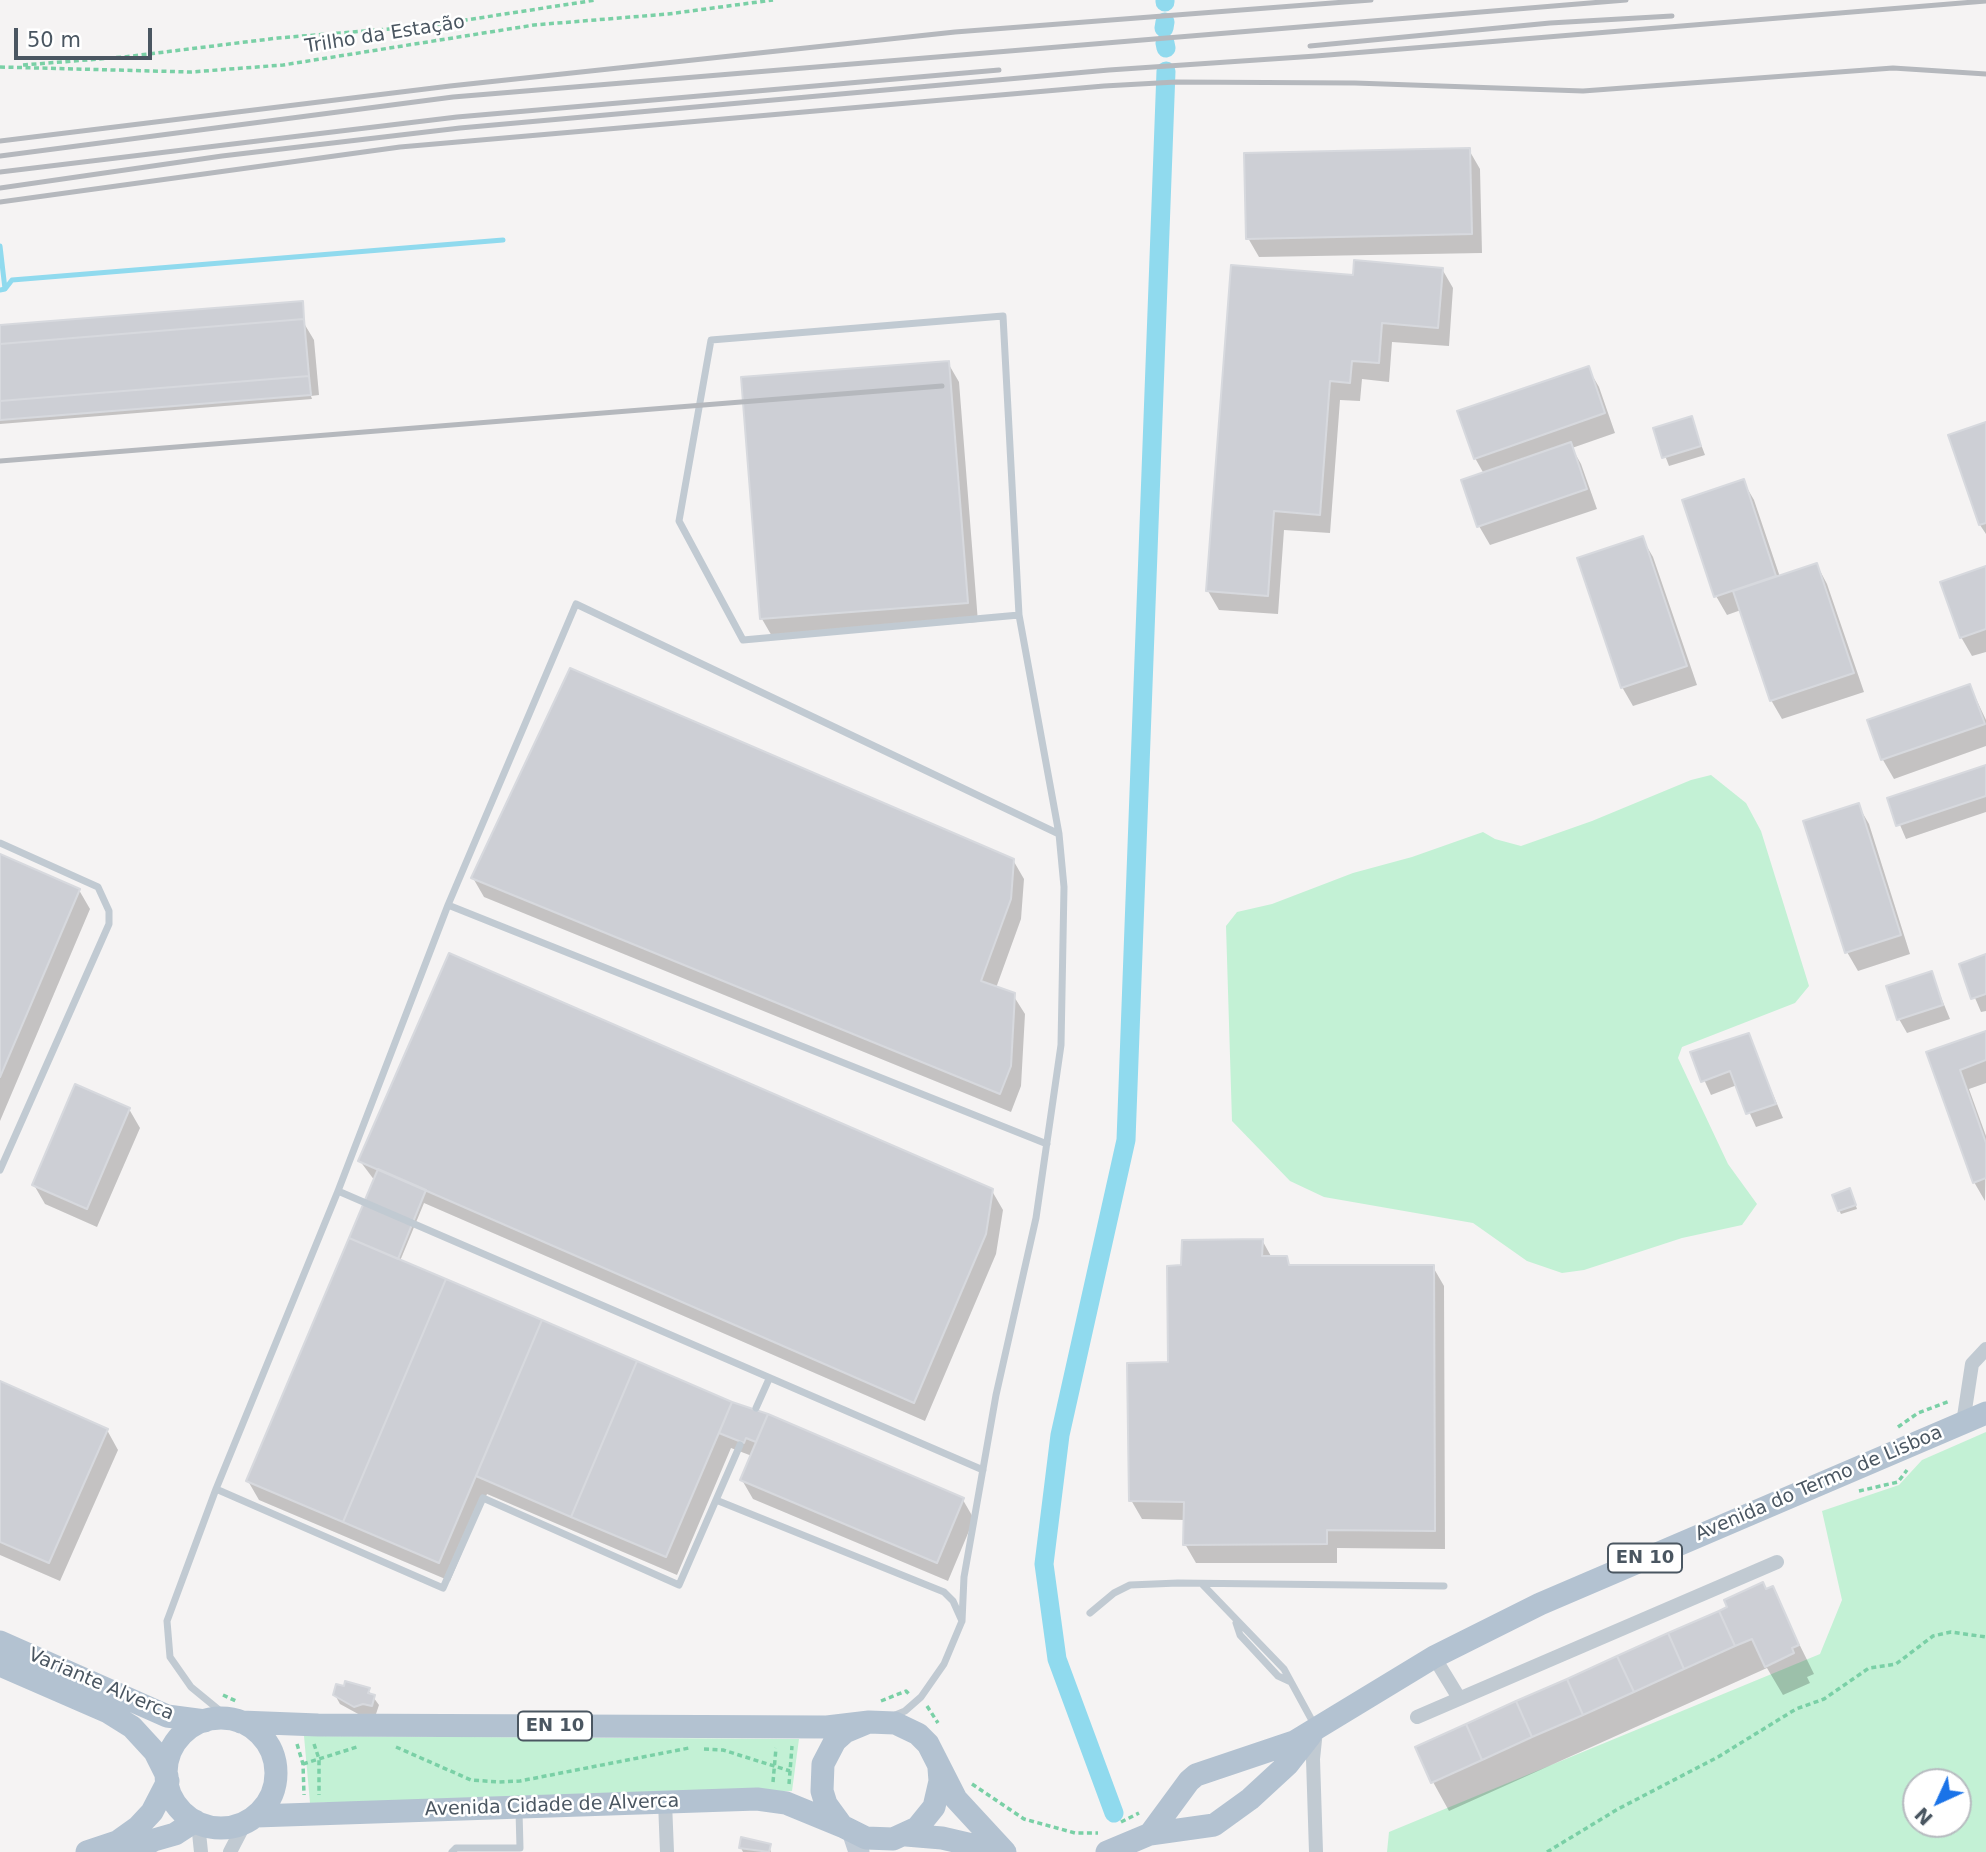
<!DOCTYPE html>
<meta charset="utf-8">
<style>
body{margin:0}
#map{position:relative;width:1986px;height:1852px;overflow:hidden;background:#f5f3f3;font-family:"DejaVu Sans",sans-serif}
canvas{display:block}
.north{position:absolute;left:1902px;top:1768px;width:70px;height:70px;box-sizing:border-box;background:#fff;border:2px solid #b7bbc0;border-radius:50%;rotate:225deg;font-size:19px;font-weight:700;line-height:28px;text-align:center;color:#4a5661}
.north::after{content:'';display:block;margin:auto;width:24px;height:32px;background:#1a73e8;clip-path:polygon(50% 0,100% 100%,50% 72%,0 100%)}
.scale{position:absolute;left:14px;top:28px;width:138px;height:32px;box-sizing:border-box;border:4px solid #4a5661;border-top:0;padding-left:9px;font-size:21px;line-height:24px;white-space:nowrap;color:#4a5661;-webkit-text-stroke:5px #fff;paint-order:stroke}
</style>
<div id="map">
<canvas width="1986" height="1852"></canvas>
<div class="north">N</div>
<div class="scale">50 m</div>
</div>
<script>
const context = document.querySelector('canvas').getContext('2d');
context.lineJoin = 'round';
function fill(path, color) { context.fillStyle = color; context.fill(path, 'evenodd'); }
const shape = rows => new Path2D(rows.map(r => 'M' + r).join(''));
function strokePath(path, color, width, dash) { context.strokeStyle = color; context.lineWidth = width; context.lineCap = dash ? 'butt' : 'round'; context.setLineDash(dash || []); context.stroke(path); }
function label(font, color, halo, rows, align = 'center') {
  context.font = font + ' "DejaVu Sans",sans-serif'; context.lineWidth = 5; context.setLineDash([]); context.textBaseline = 'middle'; context.strokeStyle = halo; context.fillStyle = color; for (const [text, x, y, turn = 0] of rows) {
    context.save(); context.translate(x, y); context.rotate((+turn || 0) * Math.PI / 180); context.textAlign = isNaN(turn) ? turn : align; if (halo) context.strokeText(text, 0, 0); context.fillText(text, 0, 0); context.restore();
  }
}
const green = shape([
 [1711,775,1746,803,1761,831,1809,986,1795,1003,1682,1047,1678,1058,1728,1164,1757,1204,1742,1225,1682,1238,1584,1270,1562,1273,1527,1261,1473,1223,1324,1197,1290,1181,1232,1121,1226,926,1237,912,1272,904,1353,873,1412,857,1483,832,1495,839,1521,846,1592,821,1691,780],
 [1986,1432,1986,1852,1387,1852,1389,1832,1820,1654,1842,1600,1822,1511,1899,1485,1922,1460],
 [1916,1782,1958,1782,1958,1824,1916,1824],
 [304,1736,799,1739,792,1791,310,1803]
]);
const shadow = shape([
 [1469,150,1480,169,1482,253,1259,257,1248,238],
 [1442,269,1453,288,1449,346,1392,342,1389,382,1362,379,1360,401,1340,400,1330,533,1284,530,1278,614,1219,610,1208,591,1354,277],
 [302,303,305,325,314,340,319,395,311,396,312,399,0,424,0,327],
 [948,363,959,382,978,622,773,638,762,619],
 [1588,368,1599,387,1615,433,1572,448,1581,464,1597,509,1490,545,1479,526,1484,474,1475,458],
 [1691,418,1705,455,1669,466,1655,429],
 [1986,424,1986,534,1980,525],
 [1743,481,1754,500,1780,577,1817,565,1827,584,1864,692,1782,719,1771,700,1741,610,1727,615,1716,596],
 [1642,538,1653,557,1697,685,1633,706,1622,687],
 [1986,567,1986,652,1972,656,1961,637],
 [1970,686,1986,720,1986,746,1894,779,1883,760,1869,721],
 [1986,766,1986,812,1906,839,1889,799],
 [1858,805,1869,824,1910,954,1858,971,1847,952],
 [0,856,79,890,90,909,0,1121],
 [1013,860,1024,879,1021,919,996,988,1013,995,1025,1014,1021,1086,1011,1112,484,897,473,878],
 [1986,956,1986,1011,1981,1012,1961,965],
 [1931,973,1950,1019,1907,1033,1899,1019],
 [1986,1033,1986,1083,1969,1089,1986,1136,1985,1201,1974,1182,1929,1053],
 [1748,1035,1783,1118,1756,1127,1737,1085,1711,1095,1692,1053],
 [129,1109,140,1128,97,1227,45,1204,34,1185],
 [360,1161,992,1191,1003,1210,996,1254,925,1421,424,1203,400,1261,963,1500,974,1519,948,1581,753,1499,742,1480,752,1456,731,1448,677,1575,487,1494,450,1581,259,1500,248,1481,375,1181],
 [1852,1194,1857,1209,1841,1214,1839,1210],
 [1262,1240,1272,1258,1286,1258,1291,1267,1433,1267,1444,1286,1445,1549,1337,1548,1337,1563,1196,1563,1185,1544,1185,1520,1142,1519,1131,1500,1170,1363,1183,1267],
 [0,1383,107,1430,118,1450,60,1581,0,1555],
 [1772,1589,1814,1674,1807,1677,1810,1683,1783,1695,1767,1668,1449,1811,1433,1782,1729,1608],
 [368,1690,379,1705,376,1714,360,1715,340,1704,335,1695],
 [769,1845,771,1852,743,1852,741,1848]
]);
const stream = shape([
 [0,246,5,289],
 [0,290,5,289,12,280,503,240]
]);
const canal = shape([
 [1165,2,1165,0],
 [1164,28,1165,22],
 [1165,43,1166,48],
 [1114,1813,1057,1659,1044,1564,1060,1435,1126,1140,1166,71]
]);
const building = shape([
 [1470,148,1472,234,1246,239,1244,153,1470,148],
 [1354,260,1443,268,1438,328,1382,323,1379,363,1352,361,1350,383,1330,381,1320,515,1274,511,1268,596,1206,591,1231,265,1353,275,1354,260],
 [303,301,304,319,0,344,0,325,303,301],
 [304,319,309,376,0,401,0,344,304,319],
 [949,361,968,603,760,619,741,377,949,361],
 [1589,366,1605,413,1474,459,1457,411,1589,366],
 [309,376,311,395,0,420,0,401,309,376],
 [1692,416,1701,446,1662,458,1653,428,1692,416],
 [1986,422,1986,523,1979,525,1948,435,1986,422],
 [1571,442,1587,489,1477,527,1461,480,1571,442],
 [1744,479,1776,576,1714,597,1682,500,1744,479],
 [1643,536,1687,666,1621,688,1577,558,1643,536],
 [1817,563,1854,673,1770,701,1733,591,1817,563],
 [1986,566,1986,629,1960,638,1940,582,1986,566],
 [570,668,1014,859,1011,899,981,981,1015,993,1011,1066,1000,1094,471,878,570,668],
 [1970,684,1985,724,1881,760,1867,720,1970,684],
 [1986,765,1986,796,1896,826,1887,798,1986,765],
 [1859,803,1901,935,1845,953,1803,821,1859,803],
 [0,854,80,889,0,1077,0,854],
 [449,953,993,1189,986,1234,914,1403,358,1161,449,953],
 [1986,954,1986,994,1971,999,1959,964,1986,954],
 [1932,971,1943,1005,1897,1020,1886,986,1932,971],
 [1986,1031,1986,1060,1960,1070,1986,1143,1986,1178,1973,1183,1926,1052,1986,1031],
 [1749,1033,1776,1104,1746,1114,1730,1071,1701,1082,1690,1052,1749,1033],
 [75,1084,130,1108,87,1209,32,1185,75,1084],
 [378,1169,426,1190,398,1259,349,1238,378,1169],
 [1850,1188,1856,1205,1838,1211,1832,1195,1850,1188],
 [349,1238,446,1279,343,1522,246,1481,349,1238],
 [1263,1239,1262,1256,1287,1256,1289,1265,1434,1265,1435,1531,1327,1530,1327,1544,1183,1545,1184,1502,1129,1501,1127,1363,1168,1362,1167,1266,1181,1265,1182,1240,1263,1239],
 [446,1279,542,1320,439,1563,343,1522,446,1279],
 [542,1320,637,1361,571,1517,476,1476,542,1320],
 [637,1361,732,1402,666,1557,571,1517,637,1361],
 [0,1381,108,1429,49,1563,0,1542,0,1381],
 [732,1402,768,1414,756,1442,746,1438,744,1443,719,1433,732,1402],
 [768,1414,964,1498,937,1563,740,1480,768,1414],
 [1763,1582,1766,1589,1773,1586,1799,1645,1792,1648,1794,1653,1765,1667,1752,1639,1735,1646,1719,1611,1727,1607,1724,1600,1763,1582],
 [1719,1611,1735,1646,1684,1669,1668,1633,1719,1611],
 [1668,1633,1684,1669,1634,1692,1617,1656,1668,1633],
 [1617,1656,1634,1692,1583,1715,1567,1679,1617,1656],
 [1567,1679,1583,1715,1532,1737,1516,1701,1567,1679],
 [345,1681,370,1688,368,1693,375,1695,372,1706,363,1704,354,1707,333,1695,336,1684,344,1686,345,1681],
 [1516,1701,1532,1737,1482,1760,1466,1724,1516,1701],
 [1466,1724,1482,1760,1431,1783,1415,1747,1466,1724],
 [741,1837,771,1844,769,1852,739,1848,741,1837]
]);
const path = shape([
 [23,65,124,57,278,38,427,26,596,0],
 [0,67,191,72,283,65,534,25,668,14,773,0],
 [1898,1427,1918,1413,1950,1401],
 [1859,1491,1898,1482,1907,1470],
 [223,1695,238,1702],
 [881,1701,906,1691,909,1694],
 [927,1706,938,1723],
 [297,1744,303,1764,304,1795],
 [314,1744,319,1759,319,1795],
 [396,1747,471,1780,499,1782,520,1781,689,1748],
 [704,1749,723,1750,790,1771],
 [303,1764,357,1747],
 [773,1782,776,1748],
 [789,1784,792,1746],
 [972,1784,1024,1819,1075,1833,1098,1833],
 [1121,1822,1139,1813],
 [1547,1852,1618,1809,1718,1757,1796,1709,1824,1699,1869,1668,1896,1664,1933,1636,1951,1632,1986,1637]
]);
const lane = shape([
 [1019,615,743,640,679,521,711,340,1003,316,1019,615,1059,834],
 [0,843,98,887,109,911,109,924,0,1170],
 [448,905,1047,1144],
 [338,1191,983,1470],
 [756,1408,769,1379],
 [216,1489,338,1191,448,905,576,604,1059,834,1064,887,1061,1045,1036,1218,996,1395,964,1577,962,1621],
 [716,1500,740,1445],
 [1203,1585,1284,1669,1315,1726],
 [1090,1613,1114,1593,1130,1585,1178,1583,1444,1586],
 [1236,1623,1240,1635,1278,1676,1291,1682],
 [230,1719,191,1687,170,1657,167,1621,216,1489,443,1588,483,1498,679,1585,716,1500,944,1592,953,1601,962,1621,944,1664,921,1697,905,1711,893,1716],
 [452,1852,456,1848,520,1848,519,1811]
]);
const street = shape([
 [1963,1423,1972,1364,1986,1349],
 [1434,1657,1459,1698],
 [1417,1717,1777,1562],
 [665,1802,667,1852],
 [198,1823,201,1852],
 [230,1852,245,1823],
 [1316,1852,1313,1759,1316,1730]
]);
const secondary = shape([
 [853,1834,859,1852]
]);
const primary = shape([
 [0,1642,167,1716,205,1721],
 [0,1665,108,1712,132,1727,155,1752,167,1776],
 '166 1773a55 55 0 1 1 110 0a55 55 0 1 1-110 0Z',
 [241,1722,318,1725,827,1727,869,1722],
 [939,1768,940,1781,934,1807,917,1828,893,1839,866,1838,842,1826,826,1804,822,1791,823,1764,835,1741,845,1732,869,1722,895,1723,918,1734,928,1744,956,1799,1005,1852],
 [256,1816,757,1799,786,1803,842,1826],
 [1150,1834,1189,1781,1196,1775,1294,1742,1434,1657,1540,1604,1986,1413],
 [906,1835,942,1838,1002,1852],
 [87,1852,117,1842,138,1827,152,1812,168,1781],
 [132,1852,154,1840,175,1834,195,1821],
 [1107,1852,1150,1834,1214,1825,1250,1799,1288,1764,1310,1736]
]);
const rail = shape([
 [1310,46,1550,23,1672,16],
 [0,141,450,86,955,32,1371,0],
 [0,156,453,97,1626,0],
 [0,172,457,117,999,70],
 [0,188,222,156,460,128,1109,70,1316,56,1986,1],
 [0,202,400,147,1104,86,1176,82,1355,83,1583,91,1893,68,1986,74],
 [0,461,942,386]
]);
const shields = [
 [1645,1558,74],
 [555,1726,74]
];
const shieldNames = [
 ["EN 10",1645,1558],
 ["EN 10",555,1726]
];
const streetNames = [
 ["Trilho da Estação",385,35,-9],
 ["Avenida do Termo de Lisboa",1819,1484,-23],
 ["Variante Alverca",101,1685,23],
 ["Avenida Cidade de Alverca",552,1806,-2]
];
fill(green, '#c3f1d5');
fill(shadow, '#0003');
strokePath(stream, '#90daee', 5);
strokePath(canal, '#90daee', 19);
fill(building, '#cdcfd5');
strokePath(building, '#d7d9de', 2);
strokePath(path, '#7ad0a6', 3.5, [5, 3.5]);
strokePath(lane, '#c1cad2', 7);
strokePath(street, '#c1cad2', 14);
strokePath(secondary, '#c1cbd6', 21);
strokePath(primary, '#b3c2d1', 23);
strokePath(rail, '#b5b8bd', 5);
for (const [x, y, w] of shields) { const box = new Path2D(); box.roundRect(x - w / 2, y - 14.5, w, 29, 5); context.fillStyle = '#fff'; context.fill(box); strokePath(box, '#4a5661', 2); }
label('bold 18px', '#4a5661', null, shieldNames);
label('19px', '#4a5661', '#fff', streetNames);
</script>
